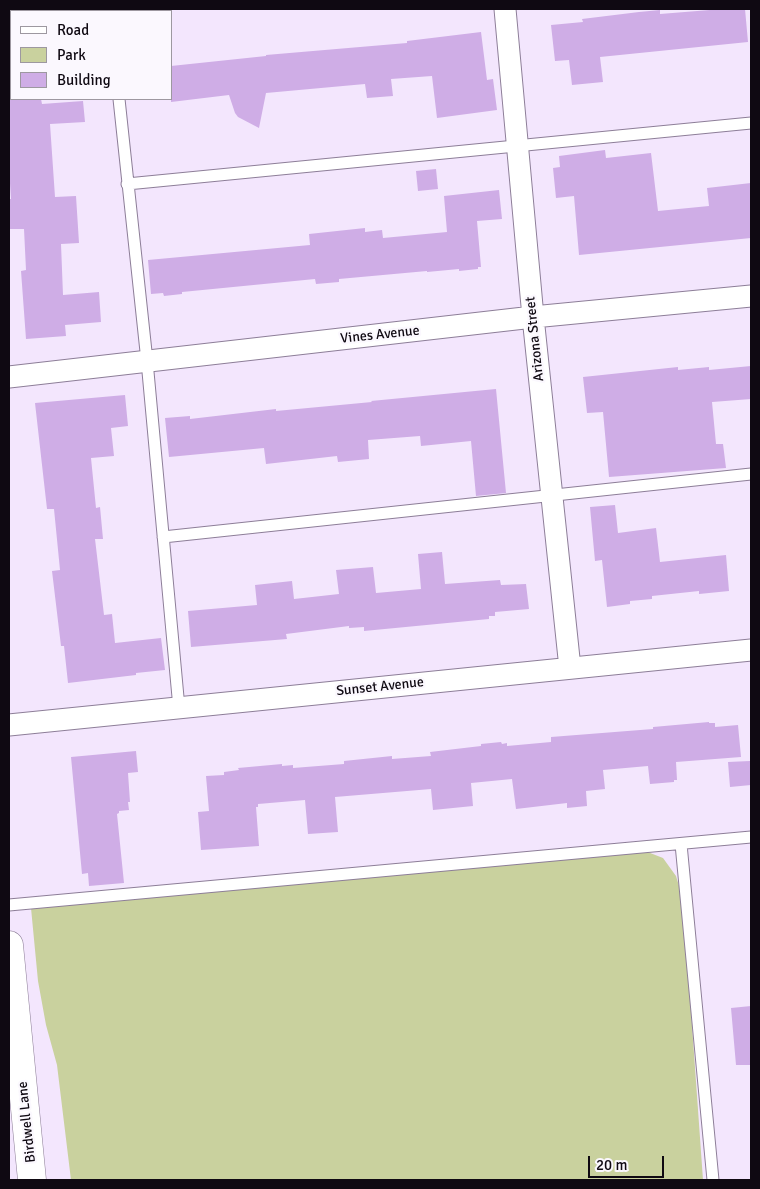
<!DOCTYPE html>
<style>
body{margin:0}
#map{position:relative;width:760px;height:1189px;overflow:hidden;background:#f3e6fd;font-family:Signika,sans-serif}
canvas{display:block}
.frame{position:absolute;inset:0;border:10px solid #0f0912;pointer-events:none}
.legend{position:absolute;left:10px;top:10px;width:162px;height:90px;box-sizing:border-box;background:#fbf8fe;border:1px solid #9d98a0;margin:0;padding:6px 9px;list-style:none;font-size:15px;color:#0f0912}
.legend li{display:flex;align-items:center;gap:10px;height:25px}
.legend b{width:25px;border:1px solid #9d98a0}
.scale{position:absolute;left:588px;top:1156px;width:76px;height:22px;box-sizing:border-box;border:2px solid #0f0912;border-top:0;padding-left:6px;font-size:15px;line-height:18px;white-space:nowrap;color:#0f0912;-webkit-text-stroke:4px #fbf8fe;paint-order:stroke}
</style>
<div id="map">
<canvas width="760" height="1189"></canvas>
<div class="frame"></div>
<ul class="legend">
<li><b style="height:6px;background:#fff"></b>Road</li>
<li><b style="height:14px;background:#c9d19e"></b>Park</li>
<li><b style="height:14px;background:#cfade6"></b>Building</li>
</ul>
<div class="scale">20 m</div>
</div>
<script>
const context = document.querySelector('canvas').getContext('2d');
context.lineJoin = 'round';
function fill(path, color) { context.fillStyle = color; context.fill(path, 'evenodd'); }
const shape = rows => new Path2D(rows.map(r => 'M' + r).join(''));
function strokePath(path, color, width, dash) { context.strokeStyle = color; context.lineWidth = width; context.lineCap = dash ? 'butt' : 'round'; context.setLineDash(dash || []); context.stroke(path); }
function label(font, color, halo, rows, align = 'center') {
  context.font = font + ' Signika,sans-serif'; context.lineWidth = 4.5; context.setLineDash([]); context.textBaseline = 'middle'; context.strokeStyle = halo; context.fillStyle = color; for (const [text, x, y, turn = 0] of rows) {
    context.save(); context.translate(x, y); context.rotate((+turn || 0) * Math.PI / 180); context.textAlign = isNaN(turn) ? turn : align; if (halo) context.strokeText(text, 0, 0); context.fillText(text, 0, 0); context.restore();
  }
}
const green = shape([
 [645,851,663,858,676,876,683,899,703,1180,71,1180,57,1065,46,1025,38,981,31,908]
]);
const building = shape([
 [722,9,745,9,748,42,600,57,603,82,572,85,569,60,555,61,551,25,583,22,582,19,639,12,660,10,660,14],
 [481,32,487,80,493,79,497,110,437,118,432,76,391,79,393,96,367,98,365,84,266,93,259,128,238,117,235,113,229,95,171,102,171,66,266,56,266,55,407,43,407,41],
 [9,99,41,99,42,104,83,101,85,122,50,124,55,197,76,196,79,243,61,244,63,295,99,292,101,322,65,325,66,336,26,339,21,271,26,270,24,229,9,229,9,199,11,199,9,168],
 [605,150,606,158,651,153,658,211,709,206,707,188,751,183,751,238,579,255,574,196,556,198,553,168,560,167,559,156],
 [436,169,438,189,418,191,416,171],
 [499,190,502,219,477,221,481,267,478,267,478,269,459,271,459,269,427,272,427,271,339,279,339,282,316,284,315,279,182,292,182,294,164,296,163,293,151,294,148,260,310,245,309,234,365,228,365,232,382,230,383,238,447,232,444,196],
 [751,366,751,399,712,402,716,444,723,444,726,468,609,477,603,412,587,413,583,377,678,367,678,370,709,367,709,370],
 [496,389,506,493,476,496,471,441,421,446,420,436,368,440,369,459,338,462,337,456,266,464,264,448,169,457,165,418,190,416,190,419,276,409,276,411,372,402,371,401],
 [125,395,128,426,111,428,114,456,91,458,96,508,100,507,103,539,95,539,104,615,112,614,115,643,161,638,165,670,136,673,136,675,68,683,64,646,61,646,52,571,60,570,54,509,47,509,35,403],
 [615,505,618,533,656,528,660,562,726,555,729,591,699,594,699,591,652,596,652,599,630,601,630,604,607,607,602,560,595,561,590,507],
 [442,552,445,584,500,580,501,585,526,584,529,609,495,612,495,616,489,616,489,619,364,631,364,627,349,628,349,626,286,634,287,639,191,647,188,611,257,605,255,585,292,581,294,599,339,594,336,570,373,567,376,593,421,589,418,554],
 [709,722,709,723,715,723,715,727,738,725,741,757,676,762,677,780,674,780,674,782,650,784,648,766,603,770,605,789,586,791,587,806,567,808,567,803,516,809,512,779,471,783,473,806,433,810,431,789,335,797,338,832,308,834,305,800,258,804,258,807,256,807,259,846,201,850,198,812,209,811,206,776,224,775,224,772,239,770,238,768,282,764,282,766,293,765,293,768,344,764,344,761,392,756,392,759,431,756,430,752,481,746,481,744,501,742,502,744,507,743,507,746,551,742,551,737,653,729,653,727],
 [136,751,138,772,128,773,130,802,128,802,129,810,119,811,119,813,117,814,124,883,89,886,88,873,82,874,71,757],
 [750,761,751,785,730,787,728,762],
 [751,1006,751,1065,736,1065,731,1008]
]);
const service = shape([
 [110,9,110,11],
 [119,99,147,361,179,708],
 [127,184,751,123],
 [163,537,751,474],
 [681,844,713,1180],
 [9,905,751,837]
]);
const minor = shape([
 [505,9,533,317,570,668],
 [74,11,97,9],
 [9,18,11,18],
 [9,377,533,317,751,296],
 [9,725,751,650]
]);
const secondary = shape([
 [9,945,32,1180]
]);
const streetNames = [
 ["Vines Avenue",380,335,-6],
 ["Arizona Street",535,339,-96],
 ["Sunset Avenue",380,687,-6],
 ["Birdwell Lane",27,1122,-96]
];
fill(green, '#c9d19e');
fill(building, '#cfade6');
strokePath(service, '#8d7e98', 13);
strokePath(minor, '#8d7e98', 23);
strokePath(secondary, '#8d7e98', 29);
strokePath(service, '#fff', 11);
strokePath(minor, '#fff', 21);
strokePath(secondary, '#fff', 28);
label('14px', '#0f0912', '#fbf8fe', streetNames);
</script>
